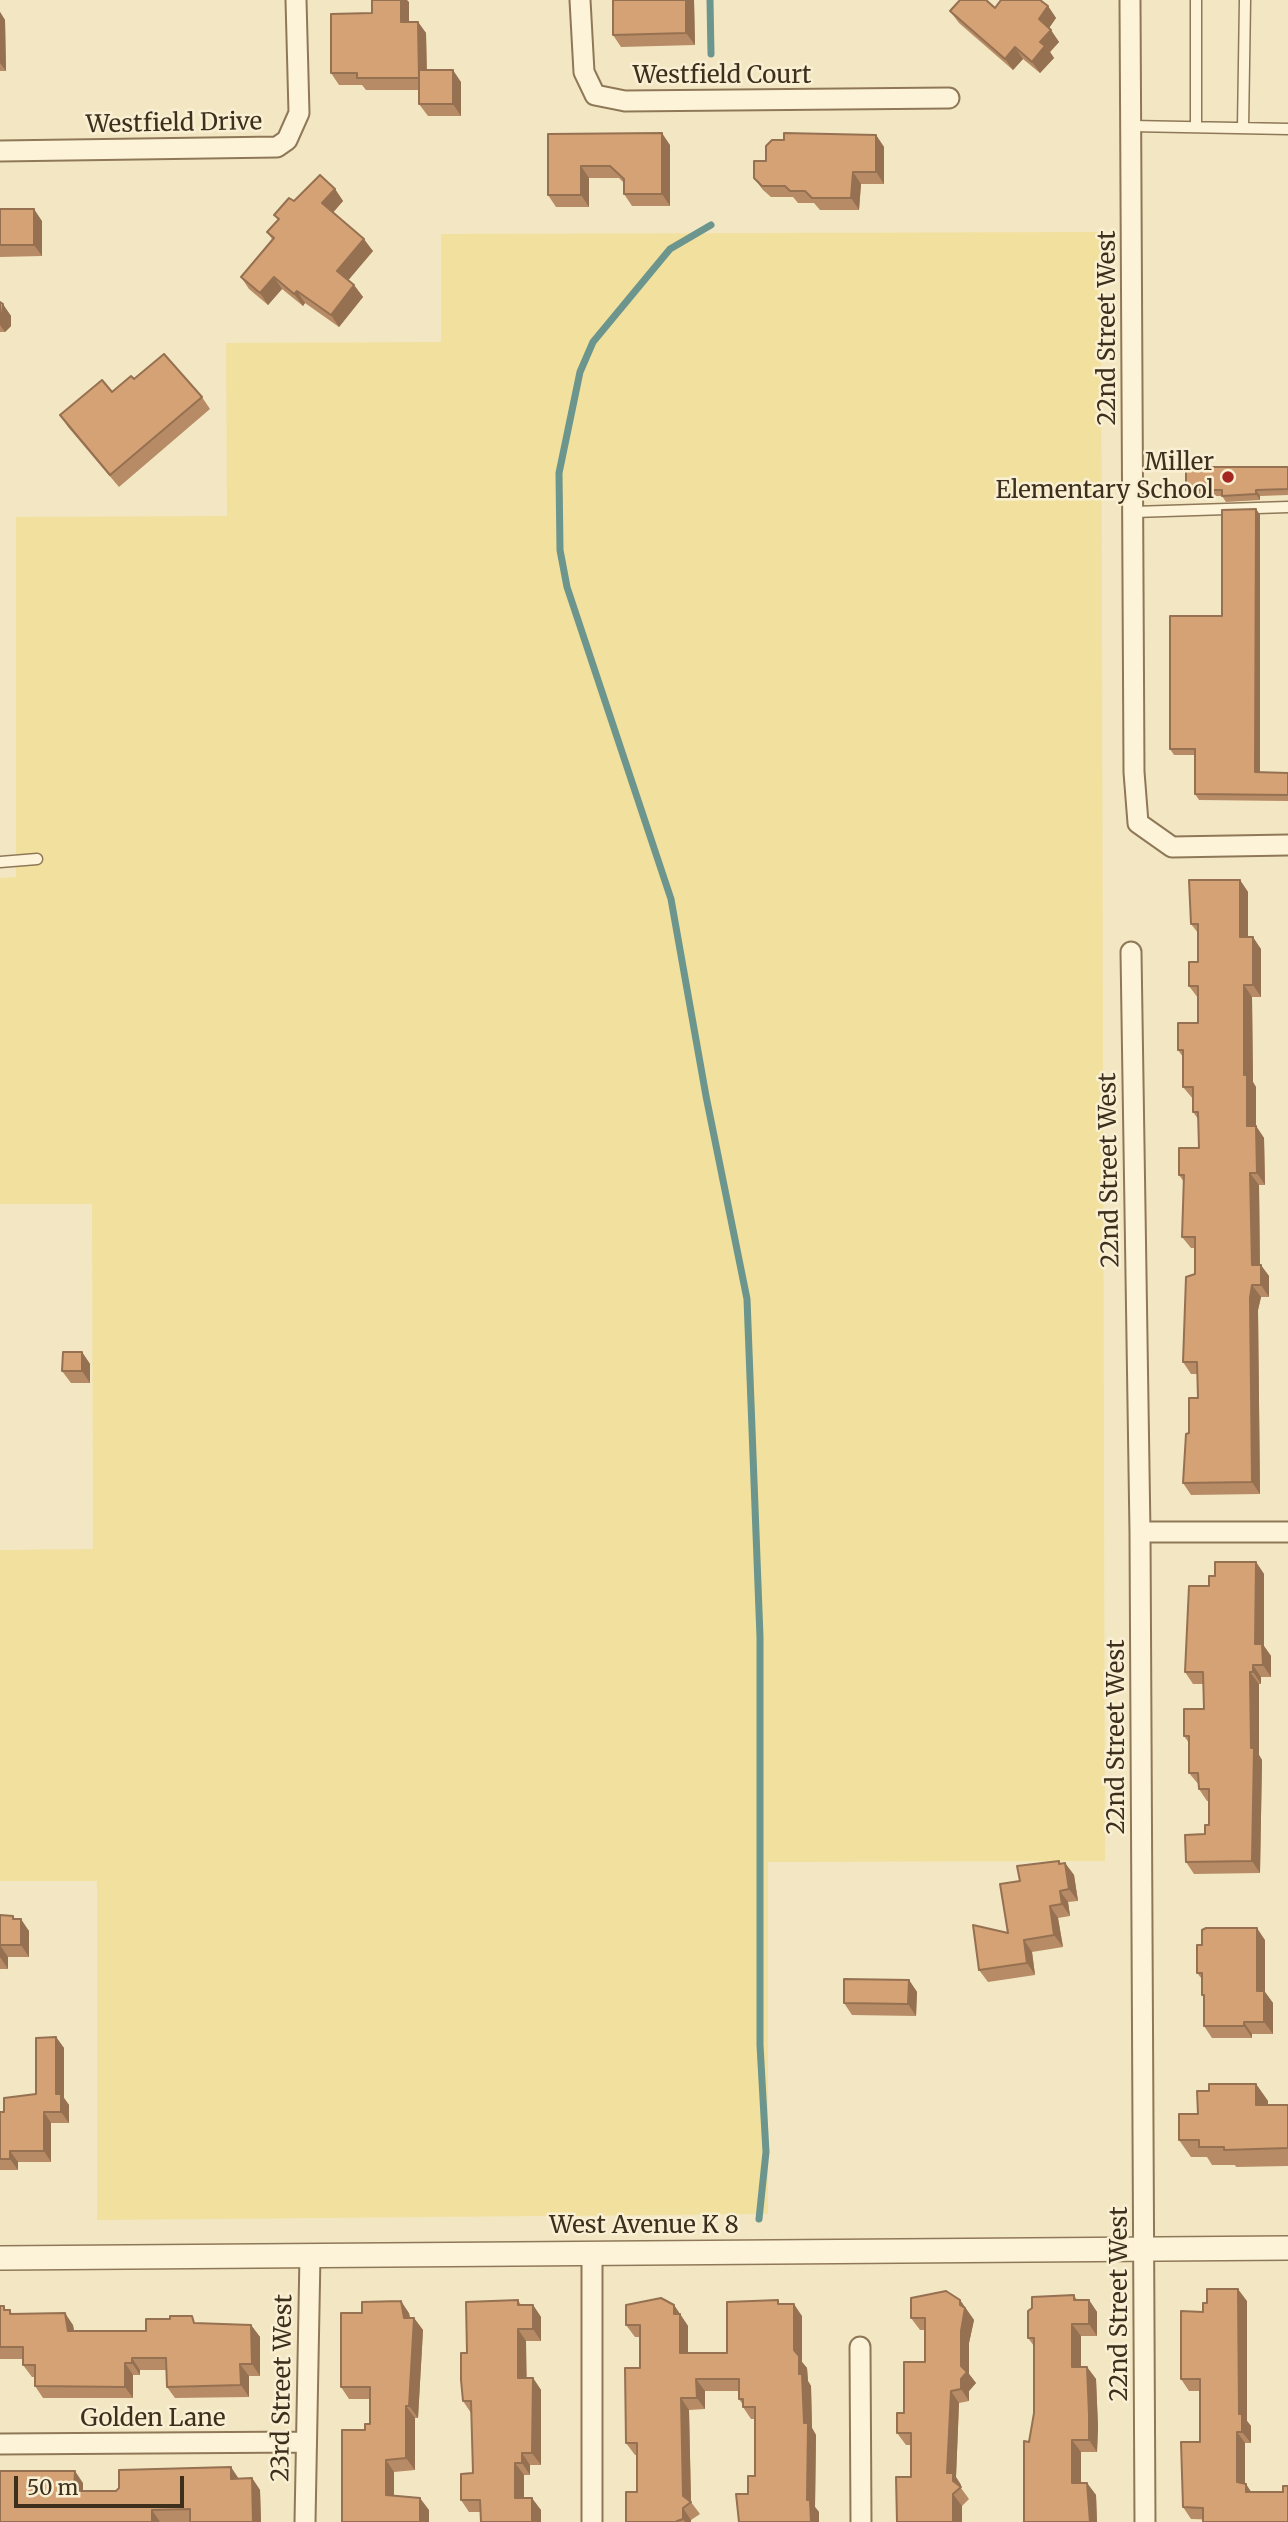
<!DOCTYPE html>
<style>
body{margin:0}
#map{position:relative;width:1288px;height:2522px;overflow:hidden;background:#f3e7c3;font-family:Merriweather,serif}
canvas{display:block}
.scale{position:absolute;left:14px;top:2476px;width:170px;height:32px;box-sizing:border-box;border:4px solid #3e2f1d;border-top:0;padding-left:9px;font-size:21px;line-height:24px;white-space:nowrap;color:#3e2f1d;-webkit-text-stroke:5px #f9f0d4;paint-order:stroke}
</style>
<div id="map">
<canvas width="1288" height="2522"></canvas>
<div class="scale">50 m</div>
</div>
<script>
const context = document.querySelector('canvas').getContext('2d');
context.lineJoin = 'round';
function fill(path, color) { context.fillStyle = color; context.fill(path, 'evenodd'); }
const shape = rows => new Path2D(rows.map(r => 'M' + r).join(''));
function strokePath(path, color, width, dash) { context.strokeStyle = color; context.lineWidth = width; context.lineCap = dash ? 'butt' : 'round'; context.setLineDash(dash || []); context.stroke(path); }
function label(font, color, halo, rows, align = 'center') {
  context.font = font + ' Merriweather,serif'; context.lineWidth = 5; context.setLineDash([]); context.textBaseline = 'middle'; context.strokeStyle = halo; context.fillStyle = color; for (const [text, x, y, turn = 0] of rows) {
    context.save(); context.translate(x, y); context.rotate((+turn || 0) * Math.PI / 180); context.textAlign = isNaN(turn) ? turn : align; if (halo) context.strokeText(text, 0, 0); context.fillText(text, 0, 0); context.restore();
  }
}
const sand = shape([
 [1101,232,1105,1861,768,1862,768,2214,97,2220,97,1881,0,1881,0,1550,93,1549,92,1204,0,1204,0,878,16,877,16,517,227,516,226,343,441,342,441,234]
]);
const stream = shape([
 [710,0,711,54],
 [711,225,670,249,593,342,580,372,559,473,560,550,567,587,671,899,706,1096,747,1299,760,1637,760,2045,766,2152,759,2219]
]);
const service = shape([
 [1131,126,1288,129],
 [1196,127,1196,0],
 [1243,128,1245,0],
 [1134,512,1288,507],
 [0,862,37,859]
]);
const minor = shape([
 [580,0,584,72,595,95,625,101,949,98],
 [1130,0,1134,772,1138,823,1172,847,1288,845],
 [0,151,277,147,287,140,299,113,296,0],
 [1131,952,1140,1532,1145,2522],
 [1140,1532,1288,1532],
 [592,2253,592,2522],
 [860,2347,861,2522],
 [0,2444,306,2442],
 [305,2522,310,2255]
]);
const tertiary = shape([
 [0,2258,1288,2248]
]);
const wall = shape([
 [694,0,695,45,621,47,613,35],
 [409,2,409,22,418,22,426,33,427,70,461,82,461,116,428,116,419,104,419,90,366,90,362,85,339,85,331,73,372,13],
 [1048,6,1056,18,1049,28,1059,42,1050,52,1054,58,1040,73,1023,59,1013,70,959,23,950,11,995,8],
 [0,12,5,20,6,71,0,71],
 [548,134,670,145,670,206,632,206,624,194,624,183,619,178,589,178,589,207,556,207,548,195],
 [876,135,884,147,884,184,861,184,859,210,820,210,814,203,798,203,793,197,771,197,763,190,754,178],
 [335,189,343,201,333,212,373,251,348,280,354,285,363,297,339,327,305,303,303,306,282,289,268,305,249,289,241,277,272,239,267,232,278,220,274,215,294,201],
 [0,209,42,221,42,256,0,257],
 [0,302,11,316,11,326,5,332,0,332],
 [134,379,202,397,210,409,119,487,68,427,60,415,112,392],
 [1288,467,1288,495,1260,496,1260,500,1226,502,1222,496,1190,496,1186,490],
 [1256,509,1260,515,1260,772,1288,773,1288,801,1199,800,1195,794,1195,755,1174,755,1170,749,1222,616],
 [1240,880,1248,892,1248,937,1261,949,1261,997,1252,997,1253,1082,1256,1087,1256,1126,1264,1138,1265,1185,1259,1185,1260,1265,1269,1276,1269,1297,1261,1297,1258,1310,1260,1494,1191,1495,1183,1483,1189,1433,1198,1398,1198,1374,1191,1374,1183,1362,1195,1274,1195,1248,1191,1248,1182,1237,1184,1182,1179,1175,1199,1148,1198,1119,1193,1112,1193,1099,1183,1087,1183,1057,1178,1050,1198,1023,1198,998,1189,986,1198,962,1198,933,1191,924],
 [82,1352,90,1364,90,1383,71,1383,62,1371],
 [1256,1562,1264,1574,1264,1646,1271,1656,1271,1677,1261,1677,1261,1684,1259,1684,1259,1755,1262,1760,1260,1873,1194,1874,1186,1862,1205,1834,1209,1825,1209,1801,1207,1801,1199,1789,1199,1785,1189,1773,1189,1743,1184,1736,1204,1709,1204,1684,1193,1684,1185,1672,1209,1586,1215,1576],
 [1059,1861,1061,1864,1065,1863,1074,1875,1078,1901,1068,1902,1070,1916,1058,1918,1063,1947,1032,1952,1035,1975,988,1982,979,1970,1008,1933,1020,1881],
 [0,1915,15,1919,29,1931,29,1957,8,1957,8,1969,0,1969],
 [1265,1940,1265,1992,1273,2003,1273,2034,1252,2034,1252,2038,1212,2038,1204,2026,1204,1998,1202,1995,1202,1979,1197,1973],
 [909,1980,917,1992,916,2016,852,2015,844,2003],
 [56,2037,64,2048,64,2098,69,2105,69,2123,51,2123,51,2162,18,2162,18,2170,0,2170,0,2112,4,2112,36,2094],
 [1256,2084,1268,2101,1268,2105,1288,2105,1288,2166,1236,2167,1235,2165,1212,2165,1207,2157,1191,2157,1179,2140,1198,2114,1209,2091],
 [1074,2295,1077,2300,1089,2300,1097,2312,1097,2336,1081,2336,1081,2367,1087,2367,1096,2379,1098,2427,1097,2452,1081,2452,1081,2483,1087,2483,1096,2495,1097,2522,1024,2522,1024,2441,1029,2442,1034,2413,1034,2346,1028,2338,1028,2311,1032,2308,1032,2297],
 [518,2300,521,2305,533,2305,541,2317,541,2341,526,2341,526,2378,533,2378,541,2390,541,2465,530,2465,530,2475,524,2475,524,2498,541,2510,541,2522,481,2522,480,2512,469,2512,461,2500,473,2473,471,2413,463,2401,467,2353],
 [960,2300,974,2320,969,2343,969,2374,976,2383,969,2391,969,2401,959,2403,956,2477,961,2485,961,2488,969,2499,962,2506,962,2522,911,2477,911,2445,906,2445,897,2433,904,2413,925,2362,925,2330,920,2330,911,2318],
 [1247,2301,1247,2421,1251,2426,1251,2443,1245,2443,1245,2484,1251,2492,1288,2522,1191,2519,1183,2507,1200,2442,1200,2391,1189,2391,1181,2379,1203,2312],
 [782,2304,802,2316,802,2362,807,2368,808,2381,811,2386,812,2428,816,2435,815,2507,819,2512,748,2494,755,2476,755,2419,751,2419,743,2407,743,2405,739,2399,739,2391,705,2391,705,2409,689,2410,691,2502,700,2514,691,2520,691,2522,626,2522,637,2492,637,2455,635,2455,626,2443,640,2368,640,2337,635,2337,626,2325,674,2305,688,2326,688,2353,727,2353],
 [0,2306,6,2310,10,2310,12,2314,73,2325,74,2331,146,2331,197,2323,251,2325,260,2337,260,2376,249,2376,249,2397,175,2398,167,2387,166,2370,140,2370,140,2375,133,2375,133,2398,43,2398,35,2386,35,2377,32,2377,23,2365,23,2359,0,2359],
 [409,2313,410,2318,414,2318,423,2330,418,2418,415,2418,415,2470,394,2472,394,2496,429,2510,429,2522,342,2522,365,2430,370,2424,370,2399,349,2399,341,2387],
 [252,2478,260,2490,261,2522,0,2522,83,2483,83,2491,116,2491,239,2479]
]);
const shadedWall = shape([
 [401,0,407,0,409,2,409,33,401,22],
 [686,0,694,0,695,45,686,33],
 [1048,6,1056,18,1047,31,1039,19],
 [0,12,5,20,6,71,0,63],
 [418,22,426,33,427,90,419,78],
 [1051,30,1059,42,1050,52,1054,58,1040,73,1032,62,1040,42],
 [1015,47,1023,59,1013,70,1005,59],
 [453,70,461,82,461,116,453,104],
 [662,133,670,145,670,206,662,194],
 [876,135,884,147,884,184,876,172],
 [581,166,589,178,589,207,581,195],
 [853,172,861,184,859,210,851,198],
 [335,189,343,201,331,215,322,203],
 [34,209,42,221,42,256,34,245],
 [364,239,373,251,346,283,337,271],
 [274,277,282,289,268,305,260,293],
 [354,285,363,297,339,327,331,315],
 [297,291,305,303,303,306,294,294],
 [3,304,11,316,11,326,5,332,0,325,0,316],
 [1256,490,1260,496,1260,500,1256,494],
 [1256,509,1260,515,1260,778,1255,772],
 [1240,880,1248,892,1248,949,1240,937],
 [1253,937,1261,949,1261,997,1253,985],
 [1244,985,1252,997,1253,1082,1256,1087,1256,1138,1247,1126,1244,1075],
 [1256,1126,1264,1138,1265,1185,1257,1173],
 [1250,1173,1259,1185,1260,1276,1252,1265],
 [1261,1265,1269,1276,1269,1297,1261,1285],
 [1252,1285,1261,1297,1258,1310,1260,1494,1252,1482,1250,1298],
 [82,1352,90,1364,90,1383,82,1371],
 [1256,1562,1264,1574,1264,1646,1271,1656,1271,1677,1263,1665,1255,1644],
 [1253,1665,1261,1677,1261,1684,1253,1672],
 [1250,1672,1259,1684,1259,1755,1262,1760,1260,1873,1252,1861],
 [1059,1861,1067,1872,1065,1863,1074,1875,1078,1901,1069,1889],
 [1060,1891,1068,1902,1070,1916,1062,1904],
 [1050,1906,1058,1918,1063,1947,1054,1935],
 [13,1916,21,1927,21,1919,29,1931,29,1957,21,1945],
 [1257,1928,1265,1940,1265,1992,1273,2003,1273,2034,1264,2022,1257,1991],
 [1024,1940,1032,1952,1035,1975,1027,1963],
 [0,1945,8,1957,8,1969,0,1957],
 [909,1980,917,1992,916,2016,908,2004],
 [1244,2022,1252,2034,1252,2038,1244,2026],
 [56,2037,64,2048,64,2098,69,2105,69,2123,61,2112,56,2094],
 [1256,2084,1268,2101,1268,2122,1256,2105],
 [44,2112,51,2123,51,2162,44,2151],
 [10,2151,18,2162,18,2170,10,2159],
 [1238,2289,1247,2301,1247,2421,1251,2426,1251,2443,1242,2432,1239,2414],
 [960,2300,974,2320,969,2343,969,2374,976,2383,969,2391,969,2401,961,2389],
 [1089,2300,1097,2312,1097,2336,1089,2324],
 [401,2301,409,2313,412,2330,404,2318],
 [794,2304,802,2316,802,2362,807,2368,808,2381,811,2386,812,2428,816,2435,815,2507,819,2512,819,2522,811,2522,807,2500,804,2423,799,2374,794,2350],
 [533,2305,541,2317,541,2341,533,2329],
 [674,2305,688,2326,688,2365,680,2353,674,2314],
 [65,2313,73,2325,76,2343,68,2331],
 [414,2318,423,2330,418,2418,409,2406],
 [1072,2324,1081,2336,1081,2379,1072,2367],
 [251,2325,260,2337,260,2376,252,2364],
 [518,2329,526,2341,527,2390,518,2378],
 [132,2358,140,2370,140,2375,132,2363],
 [125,2363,133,2375,133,2398,125,2387],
 [240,2364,249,2376,249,2397,241,2385],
 [1087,2367,1096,2379,1098,2427,1097,2452,1089,2440],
 [533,2378,541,2390,541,2465,532,2453],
 [696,2379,705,2391,705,2409,697,2398],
 [951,2391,959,2403,956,2477,961,2485,961,2488,961,2487,959,2489,947,2473],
 [681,2398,689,2410,691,2502,683,2496],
 [406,2406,415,2418,415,2470,406,2458],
 [1237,2432,1245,2443,1245,2494,1237,2482],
 [1072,2440,1081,2452,1081,2495,1072,2483],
 [522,2453,530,2465,530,2475,522,2463],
 [386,2460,394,2472,394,2507,386,2495],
 [515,2463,524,2475,524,2510,515,2498],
 [231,2467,239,2479,231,2479],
 [75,2471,83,2483,83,2503,74,2491],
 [252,2478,260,2490,261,2522,253,2522],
 [1087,2483,1096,2495,1097,2522,1090,2522],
 [1246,2484,1254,2496,1246,2492],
 [953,2494,962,2506,962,2522,953,2522],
 [420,2498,429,2510,429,2522,420,2522],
 [532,2498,541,2510,541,2522,532,2522],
 [683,2508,691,2520,691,2522,685,2522,683,2519],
 [152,2510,160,2522,152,2522]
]);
const building = shape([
 [372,0,401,0,401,22,418,22,419,78,357,78,357,73,331,73,331,14,372,13,372,0],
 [613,0,686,0,686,33,613,35,613,0],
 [960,0,986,0,995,8,1001,0,1040,0,1048,6,1039,19,1051,30,1040,42,1045,46,1032,62,1015,47,1005,59,950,11,960,0],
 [419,70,453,70,453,104,419,104,419,70],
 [662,133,662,194,624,194,624,179,610,166,581,166,581,195,548,195,548,134,662,133],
 [784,133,876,135,876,172,853,172,851,198,812,198,805,191,790,191,785,186,762,186,754,178,754,161,766,161,766,146,772,140,784,140,784,133],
 [320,175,335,189,322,203,364,239,337,271,354,285,331,315,297,291,294,294,274,277,260,293,241,277,274,238,267,232,279,219,274,215,289,198,294,201,320,175],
 [0,209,34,209,34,245,0,245,0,209],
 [0,302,3,304,2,314,0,316,0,302],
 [164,354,202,397,110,475,60,415,102,380,112,392,131,376,134,379,164,354],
 [1186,467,1288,467,1288,489,1256,490,1256,494,1222,496,1222,490,1186,490,1186,467],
 [1256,509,1255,772,1288,773,1288,795,1195,794,1195,749,1170,749,1170,616,1222,616,1222,510,1256,509],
 [1189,880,1240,880,1240,937,1253,937,1253,985,1244,985,1244,1075,1247,1075,1247,1126,1256,1126,1257,1173,1250,1173,1252,1265,1261,1265,1261,1285,1252,1285,1250,1298,1252,1482,1183,1483,1186,1434,1189,1433,1189,1398,1198,1398,1197,1362,1183,1362,1186,1277,1195,1274,1195,1237,1182,1237,1184,1175,1179,1175,1179,1148,1199,1148,1198,1112,1193,1112,1193,1087,1183,1087,1183,1050,1178,1050,1178,1023,1198,1023,1198,986,1189,986,1189,962,1198,962,1198,924,1191,924,1189,880],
 [63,1352,82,1352,82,1371,62,1371,63,1352],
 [1215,1562,1256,1562,1255,1644,1262,1644,1263,1665,1253,1665,1253,1672,1250,1672,1251,1748,1254,1748,1252,1861,1186,1862,1185,1835,1205,1834,1205,1825,1209,1825,1209,1789,1199,1789,1198,1773,1189,1773,1189,1736,1184,1736,1184,1709,1204,1709,1203,1672,1185,1672,1189,1586,1209,1586,1209,1576,1215,1576,1215,1562],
 [1059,1861,1059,1864,1065,1863,1069,1889,1060,1891,1062,1904,1050,1906,1054,1935,1024,1940,1027,1963,979,1970,973,1925,1008,1933,1000,1884,1020,1881,1017,1866,1059,1861],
 [0,1915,13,1916,13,1919,21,1919,21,1945,0,1945,0,1957,0,1915],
 [1206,1928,1257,1928,1257,1991,1264,1991,1264,2022,1244,2022,1244,2026,1204,2026,1204,1995,1202,1995,1202,1973,1197,1973,1197,1945,1202,1945,1202,1930,1206,1928],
 [844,1979,909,1980,908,2004,844,2003,844,1979],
 [56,2037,56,2094,61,2094,61,2112,44,2112,44,2151,10,2151,10,2159,0,2159,0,2112,4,2112,4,2098,36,2094,36,2038,56,2037],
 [1209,2084,1256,2084,1256,2105,1288,2105,1288,2148,1224,2150,1224,2147,1199,2147,1199,2140,1179,2140,1179,2114,1198,2114,1197,2091,1209,2091,1209,2084],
 [1207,2289,1238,2289,1239,2414,1242,2414,1242,2432,1237,2432,1237,2482,1246,2484,1246,2492,1283,2492,1283,2486,1288,2486,1288,2522,1203,2522,1203,2508,1183,2507,1181,2442,1200,2442,1200,2379,1181,2379,1181,2311,1203,2312,1203,2303,1207,2303,1207,2289],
 [946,2291,960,2300,960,2305,965,2308,961,2331,961,2366,967,2372,961,2379,961,2389,951,2391,947,2473,953,2473,953,2481,961,2487,953,2494,953,2522,897,2522,896,2477,911,2477,911,2433,897,2433,897,2413,904,2413,904,2362,925,2362,925,2318,911,2318,911,2298,946,2291],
 [1074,2295,1074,2300,1089,2300,1089,2324,1072,2324,1072,2367,1087,2367,1089,2415,1089,2440,1072,2440,1072,2483,1087,2483,1090,2522,1024,2522,1024,2441,1029,2442,1034,2413,1034,2338,1028,2338,1028,2311,1032,2308,1032,2297,1074,2295],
 [661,2298,674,2305,674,2314,680,2314,680,2353,727,2353,727,2302,778,2300,778,2304,794,2304,794,2350,799,2356,799,2374,802,2374,804,2423,808,2423,807,2500,810,2500,811,2522,739,2522,736,2494,748,2494,748,2476,755,2476,755,2407,743,2407,743,2399,739,2399,739,2379,696,2379,697,2398,681,2398,683,2496,691,2502,683,2508,683,2519,677,2521,677,2522,626,2522,626,2492,637,2492,637,2443,626,2443,625,2368,640,2368,640,2325,626,2325,626,2305,661,2298],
 [518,2300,518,2305,533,2305,533,2329,518,2329,518,2378,533,2378,532,2453,522,2453,522,2463,515,2463,515,2498,532,2498,532,2522,481,2522,480,2500,461,2500,461,2474,473,2473,471,2401,463,2401,461,2380,461,2353,467,2353,466,2302,518,2300],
 [401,2301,404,2318,414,2318,409,2406,406,2406,406,2458,386,2460,386,2495,420,2498,420,2522,342,2522,342,2430,365,2430,365,2424,370,2424,370,2387,341,2387,341,2313,362,2313,362,2302,401,2301],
 [0,2306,4,2306,4,2310,10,2310,10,2314,65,2313,68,2331,146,2331,146,2319,170,2319,170,2316,192,2316,194,2323,251,2325,252,2364,240,2364,241,2385,167,2387,166,2358,132,2358,132,2363,125,2363,125,2387,35,2386,35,2365,23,2365,23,2347,0,2347,0,2306],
 [231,2467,231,2479,252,2478,253,2522,190,2522,190,2509,152,2510,152,2522,0,2522,0,2471,75,2471,74,2491,116,2491,119,2488,119,2470,231,2467]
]);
const markers = [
 [1228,477,7,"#a52721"]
];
const streetNames = [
 ["Westfield Court",722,76],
 ["Westfield Drive",174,124,-1],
 ["22nd Street West",1108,328,-90],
 ["22nd Street West",1110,1170,-91],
 ["22nd Street West",1117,1737,-90],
 ["West Avenue K 8",644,2226],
 ["22nd Street West",1120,2304,-90],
 ["23rd Street West",283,2388,-89],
 ["Golden Lane",153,2419]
];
const poiNames = [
 ["Miller",1214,463],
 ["Elementary School",1214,491]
];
fill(sand, '#f1e09e');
strokePath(stream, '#6b958d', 7);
strokePath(service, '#8f7857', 13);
strokePath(minor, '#8f7857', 23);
strokePath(tertiary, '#8f7857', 26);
strokePath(service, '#fcf3d8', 10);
strokePath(minor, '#fcf3d8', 19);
strokePath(tertiary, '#fcf3d8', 23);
fill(wall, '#b78b65');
fill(shadedWall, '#957152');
fill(building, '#d5a275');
strokePath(building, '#957152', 2);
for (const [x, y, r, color] of markers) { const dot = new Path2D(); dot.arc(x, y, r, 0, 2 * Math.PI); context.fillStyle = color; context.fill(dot); strokePath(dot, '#f9f0d4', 2.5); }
label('24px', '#3e2f1d', '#f9f0d4', streetNames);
label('24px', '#3e2f1d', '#f9f0d4', poiNames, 'right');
</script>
